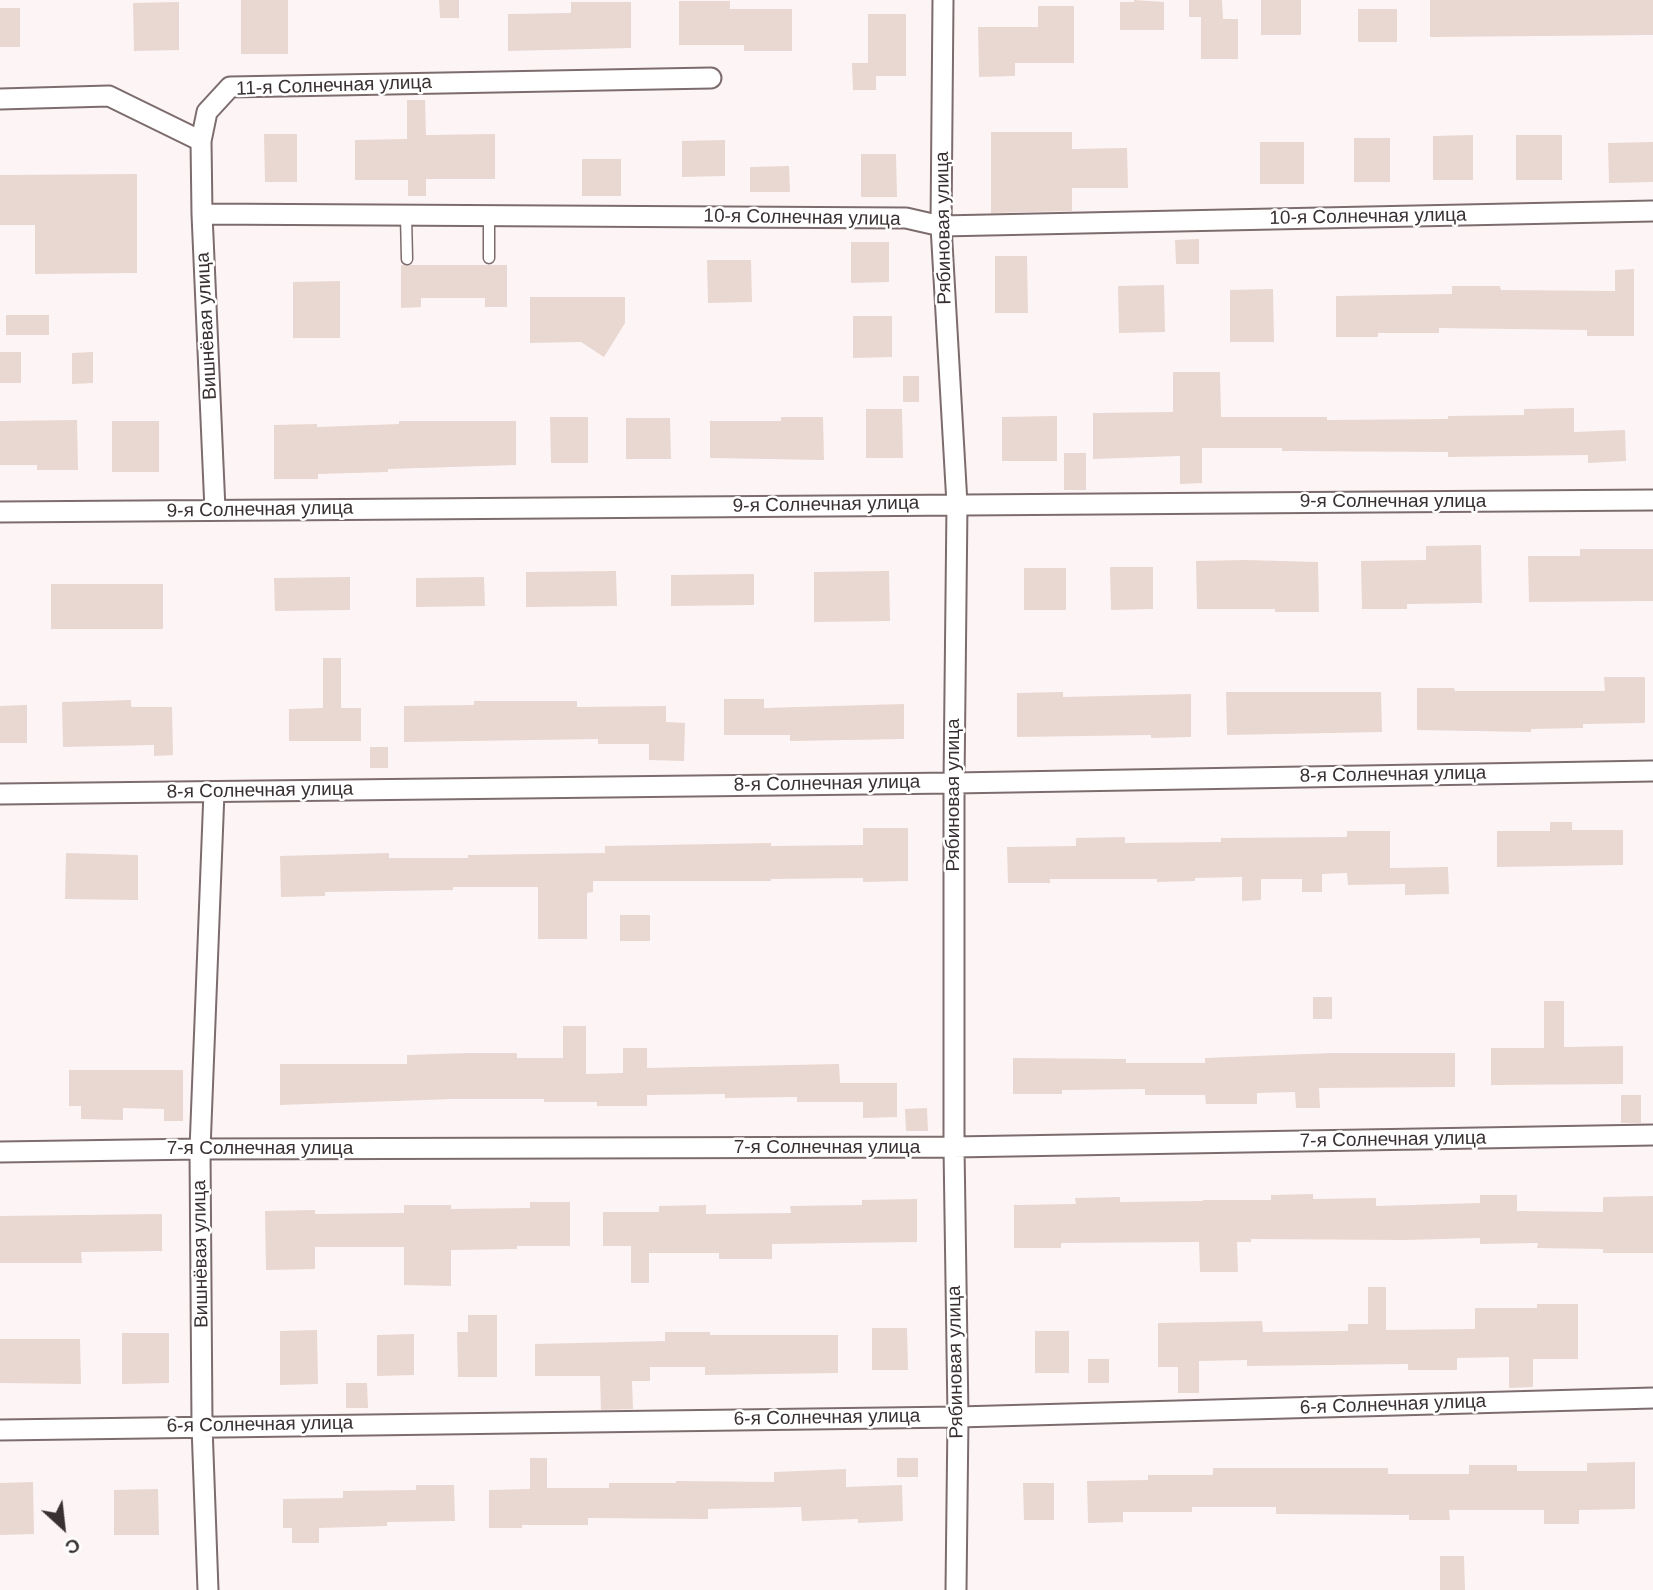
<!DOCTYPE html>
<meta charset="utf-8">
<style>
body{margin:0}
#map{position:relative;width:1653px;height:1590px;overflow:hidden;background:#fdf5f5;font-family:Arial,sans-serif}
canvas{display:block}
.north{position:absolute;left:28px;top:1492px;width:70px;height:70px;-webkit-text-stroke:5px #fff;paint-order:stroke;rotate:153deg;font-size:19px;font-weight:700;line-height:28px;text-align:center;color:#383031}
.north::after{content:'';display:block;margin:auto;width:24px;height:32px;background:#383031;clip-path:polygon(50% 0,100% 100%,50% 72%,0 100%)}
</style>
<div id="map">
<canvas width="1653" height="1590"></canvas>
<div class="north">С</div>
</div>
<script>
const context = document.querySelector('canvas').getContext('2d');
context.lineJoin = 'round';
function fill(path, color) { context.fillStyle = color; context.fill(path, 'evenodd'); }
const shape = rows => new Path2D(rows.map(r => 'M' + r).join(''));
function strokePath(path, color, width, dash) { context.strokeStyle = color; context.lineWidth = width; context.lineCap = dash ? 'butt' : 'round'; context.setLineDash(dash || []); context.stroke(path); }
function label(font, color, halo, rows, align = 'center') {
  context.font = font + ' Arial,sans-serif'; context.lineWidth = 5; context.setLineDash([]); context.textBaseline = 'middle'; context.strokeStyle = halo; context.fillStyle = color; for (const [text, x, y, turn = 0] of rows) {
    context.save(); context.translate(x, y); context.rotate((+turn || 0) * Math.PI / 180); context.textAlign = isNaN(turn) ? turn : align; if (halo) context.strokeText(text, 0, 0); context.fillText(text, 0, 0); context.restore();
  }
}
const building = shape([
 [241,0,288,0,288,54,241,54],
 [439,0,459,0,459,18,440,18],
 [1134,0,1164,2,1164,30,1120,30,1120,2,1134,2],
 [1189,0,1222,0,1223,19,1238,19,1238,59,1201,59,1201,17,1189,17],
 [1261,0,1301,0,1301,35,1261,35],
 [1430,0,1653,0,1653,35,1430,37],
 [679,1,730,1,730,9,792,9,792,51,744,51,744,45,679,45],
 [179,2,179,50,134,51,133,3],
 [571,2,631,2,631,48,508,51,508,14,571,13],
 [1038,6,1074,6,1074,63,1015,63,1015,76,979,77,978,27,1038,27],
 [0,8,20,8,20,47,0,47],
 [1358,9,1397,9,1397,42,1358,42],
 [868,14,906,14,906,76,876,76,876,90,853,90,852,63,868,63],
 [407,100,425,100,426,135,495,134,495,179,426,179,426,196,408,196,408,180,355,180,355,140,407,139],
 [991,132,1072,132,1072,149,1127,148,1128,188,1072,188,1072,211,991,213],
 [264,134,297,134,297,182,265,182],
 [1473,135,1473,180,1433,180,1433,136],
 [1516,135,1562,135,1562,180,1516,180],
 [1354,138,1390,138,1390,182,1354,182],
 [725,140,725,176,682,177,682,141],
 [1260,142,1304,142,1304,184,1260,184],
 [1653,142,1653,182,1609,183,1608,143],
 [861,154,896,154,897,197,861,197],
 [582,159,621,159,621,196,582,196],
 [789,166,790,192,750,192,750,167],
 [137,174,137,273,35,274,35,225,0,225,0,175],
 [1199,239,1199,264,1176,264,1175,240],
 [851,242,889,242,889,282,851,283],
 [995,256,1027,256,1028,313,995,313],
 [707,260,751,260,752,302,708,303],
 [401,265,507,265,507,307,485,307,485,298,421,298,421,307,401,308],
 [1634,269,1634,336,1587,336,1587,330,1439,328,1439,333,1378,333,1378,337,1336,337,1336,296,1452,294,1452,286,1500,286,1501,290,1615,291,1615,270],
 [340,281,340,338,293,338,293,282],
 [1164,285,1165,332,1119,333,1118,286],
 [1273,289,1274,342,1230,342,1230,290],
 [530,297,625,297,625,323,604,357,581,342,530,343],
 [6,315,49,315,49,335,6,335],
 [853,316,892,316,892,357,853,358],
 [0,352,21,352,21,383,0,383],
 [93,352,93,383,72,384,72,353],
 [1173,372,1220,372,1221,417,1327,417,1327,420,1448,419,1448,416,1524,415,1524,409,1574,408,1574,432,1625,430,1626,461,1588,463,1588,455,1448,457,1448,452,1282,451,1282,448,1202,448,1202,483,1180,484,1180,456,1093,459,1093,413,1173,412],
 [903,376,919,376,919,402,903,402],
 [866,409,902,409,903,458,866,458],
 [1057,416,1057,461,1002,461,1002,417],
 [550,417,588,417,588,463,551,463],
 [781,417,823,417,824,460,710,458,710,421,781,421],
 [626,418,670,418,671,459,626,459],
 [77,420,78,470,37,470,37,465,0,465,0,421],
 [112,421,159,421,159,472,112,472],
 [399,421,516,421,516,465,388,469,388,472,318,474,318,479,274,479,274,425,317,424,317,427,399,424],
 [1064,453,1086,453,1086,490,1064,490],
 [1481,545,1482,603,1407,604,1407,609,1362,609,1361,561,1426,560,1426,546],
 [1580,549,1653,549,1653,601,1529,602,1528,556,1580,556],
 [1245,560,1318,562,1319,612,1275,612,1275,609,1197,609,1196,561],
 [1110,567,1153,567,1153,609,1111,610],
 [1024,568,1066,568,1066,610,1024,610],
 [616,571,617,606,526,607,526,572],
 [889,571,890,621,814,622,814,572],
 [754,574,754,605,671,606,671,575],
 [350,577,350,610,275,611,274,578],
 [484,577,485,606,416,607,416,578],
 [51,584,163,584,163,629,51,629],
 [323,658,341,658,341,708,361,708,361,741,289,741,289,709,323,708],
 [1604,677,1645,677,1645,723,1583,724,1583,728,1531,729,1531,732,1417,730,1417,688,1454,688,1455,691,1605,691],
 [1063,692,1063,697,1191,694,1191,737,1151,738,1151,735,1017,737,1017,693],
 [1226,692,1381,692,1382,732,1227,735],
 [724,699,764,699,764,708,904,704,904,739,790,741,790,735,724,735],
 [131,700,131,707,172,707,173,755,154,756,154,745,63,747,62,702],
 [474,701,577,701,577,707,666,706,666,722,685,723,684,761,649,760,649,744,598,744,598,739,404,742,404,706,474,705],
 [27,705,27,743,0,743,0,706],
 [370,747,388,747,388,768,370,768],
 [1550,822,1572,822,1572,830,1623,830,1623,865,1497,867,1497,831,1550,831],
 [863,828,908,828,908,881,863,882,863,878,771,879,771,881,593,881,593,892,587,893,587,939,538,939,538,887,453,887,453,890,325,892,325,896,281,897,280,856,389,853,389,858,468,858,468,855,605,853,605,846,771,843,771,846,863,845],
 [1347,831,1390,831,1390,868,1448,867,1449,894,1405,895,1405,884,1348,885,1347,873,1322,874,1322,892,1302,892,1302,879,1261,879,1261,900,1242,901,1242,877,1195,878,1195,881,1157,882,1157,879,1050,879,1050,883,1008,883,1007,847,1076,846,1076,838,1125,837,1125,843,1221,842,1221,838,1347,837],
 [66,853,138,855,138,900,65,899],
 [620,915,650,915,650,941,620,941],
 [1313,997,1332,997,1332,1019,1313,1019],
 [1544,1001,1564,1001,1564,1047,1623,1046,1623,1084,1491,1085,1491,1048,1544,1048],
 [563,1026,586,1026,586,1074,623,1073,623,1048,647,1048,647,1068,839,1064,840,1083,897,1083,897,1117,863,1118,863,1102,797,1102,797,1097,725,1098,725,1094,647,1095,647,1106,597,1106,597,1102,544,1102,544,1099,453,1099,280,1105,280,1064,407,1064,407,1055,469,1053,517,1053,517,1058,563,1058],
 [1332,1053,1455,1053,1455,1087,1319,1088,1320,1108,1296,1108,1295,1092,1257,1093,1257,1104,1206,1104,1205,1095,1145,1095,1145,1089,1062,1090,1062,1094,1013,1094,1013,1058,1126,1059,1126,1063,1205,1063,1205,1058],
 [69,1070,183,1070,183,1121,164,1121,164,1109,123,1108,123,1120,81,1119,81,1106,69,1106],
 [1621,1095,1641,1095,1641,1123,1621,1123],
 [927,1108,928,1131,906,1131,905,1109],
 [1313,1194,1313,1199,1376,1198,1376,1206,1480,1203,1480,1195,1517,1195,1517,1211,1603,1212,1603,1197,1653,1196,1653,1253,1603,1253,1603,1249,1537,1248,1538,1243,1480,1244,1480,1238,1405,1240,1251,1239,1251,1242,1237,1242,1238,1272,1200,1272,1199,1242,1061,1243,1061,1248,1014,1248,1014,1205,1076,1204,1075,1198,1120,1197,1120,1202,1203,1201,1203,1200,1271,1200,1271,1195],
 [917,1199,917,1242,772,1244,772,1259,719,1259,719,1253,649,1253,649,1283,631,1283,631,1246,603,1246,603,1212,659,1212,659,1206,706,1205,706,1214,791,1213,790,1206,862,1205,862,1200],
 [530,1202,570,1202,570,1246,517,1246,517,1249,451,1250,451,1286,404,1285,404,1247,315,1247,315,1269,266,1270,265,1211,315,1210,315,1214,404,1213,404,1205,451,1205,451,1209,530,1208],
 [162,1214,162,1251,81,1252,82,1263,0,1263,0,1216],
 [1368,1287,1386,1287,1386,1330,1475,1329,1475,1308,1537,1308,1537,1304,1578,1304,1578,1359,1533,1359,1533,1387,1509,1388,1509,1357,1457,1358,1457,1370,1408,1370,1408,1364,1247,1366,1247,1360,1199,1361,1199,1393,1178,1393,1178,1367,1158,1367,1158,1323,1262,1321,1263,1332,1348,1331,1348,1324,1368,1324],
 [468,1315,497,1315,497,1377,458,1377,457,1332,468,1332],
 [872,1328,907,1328,908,1370,872,1370],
 [317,1330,318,1384,280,1385,280,1331],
 [1035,1331,1069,1331,1069,1373,1035,1373],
 [665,1332,710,1332,710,1335,838,1335,838,1373,705,1375,705,1367,650,1367,650,1381,632,1381,633,1409,601,1410,600,1376,535,1376,535,1344,665,1341],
 [122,1333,169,1333,169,1383,122,1384],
 [414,1334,414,1375,377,1376,377,1335],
 [0,1339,80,1339,81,1384,0,1383],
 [1088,1359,1109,1359,1109,1383,1088,1383],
 [346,1383,367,1383,368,1408,346,1408],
 [530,1458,547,1458,547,1488,609,1488,609,1483,676,1483,676,1481,774,1482,774,1472,846,1469,846,1487,902,1485,903,1521,858,1523,858,1519,802,1521,801,1507,708,1509,708,1519,588,1518,588,1525,522,1525,522,1528,489,1528,489,1490,530,1489],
 [897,1458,918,1458,918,1477,897,1477],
 [1635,1462,1635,1509,1579,1510,1579,1524,1544,1524,1544,1510,1449,1510,1450,1520,1409,1520,1409,1515,1276,1514,1276,1507,1192,1507,1192,1512,1123,1512,1123,1522,1088,1523,1087,1481,1148,1480,1148,1475,1213,1475,1213,1468,1388,1468,1388,1474,1469,1474,1469,1465,1517,1465,1517,1471,1587,1471,1587,1463],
 [33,1482,34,1534,0,1535,0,1483],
 [1023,1483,1054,1483,1054,1520,1024,1520],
 [416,1485,454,1485,455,1521,387,1522,387,1526,319,1528,319,1543,292,1543,292,1528,283,1528,283,1499,343,1498,343,1491,416,1490],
 [158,1489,159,1535,114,1535,114,1490],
 [1440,1556,1464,1556,1465,1590,1440,1590]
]);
const lane = shape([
 [406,215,407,259],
 [489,216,489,258]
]);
const street = shape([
 [943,0,941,226,957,504,954,783,954,1147,958,1417,956,1590],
 [0,99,109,96,201,141,207,112,230,87,711,78],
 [201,141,202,214,215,510],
 [202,214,906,218,941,226,1653,211],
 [0,512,1653,500],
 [0,794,954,783,1653,771],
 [0,1152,200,1149,954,1147,1653,1135],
 [0,1430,958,1417,1653,1398],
 [208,1590,202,1426,200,1149,214,792]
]);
const streetNames = [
 ["11-я Солнечная улица",334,86,-2],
 ["10-я Солнечная улица",1368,217,-1],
 ["10-я Солнечная улица",802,218,1],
 ["Рябиновая улица",944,228,-91],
 ["Вишнёвая улица",207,326,-93],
 ["9-я Солнечная улица",1393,502],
 ["9-я Солнечная улица",826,505,-1],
 ["9-я Солнечная улица",260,510,-1],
 ["8-я Солнечная улица",1393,775,-1],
 ["8-я Солнечная улица",827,784,-1],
 ["8-я Солнечная улица",260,791,-1],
 ["Рябиновая улица",954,795,-90],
 ["7-я Солнечная улица",1393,1140,-1],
 ["7-я Солнечная улица",827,1148],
 ["7-я Солнечная улица",260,1149],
 ["Вишнёвая улица",201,1254,-91],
 ["Рябиновая улица",956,1362,-91],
 ["6-я Солнечная улица",1393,1405,-2],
 ["6-я Солнечная улица",827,1418,-1],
 ["6-я Солнечная улица",260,1425,-1]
];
fill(building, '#e9d7d1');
strokePath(lane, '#7d6c6d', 13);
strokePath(street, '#7d6c6d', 23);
strokePath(lane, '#fff', 10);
strokePath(street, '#fff', 19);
label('19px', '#383031', '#fff', streetNames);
</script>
